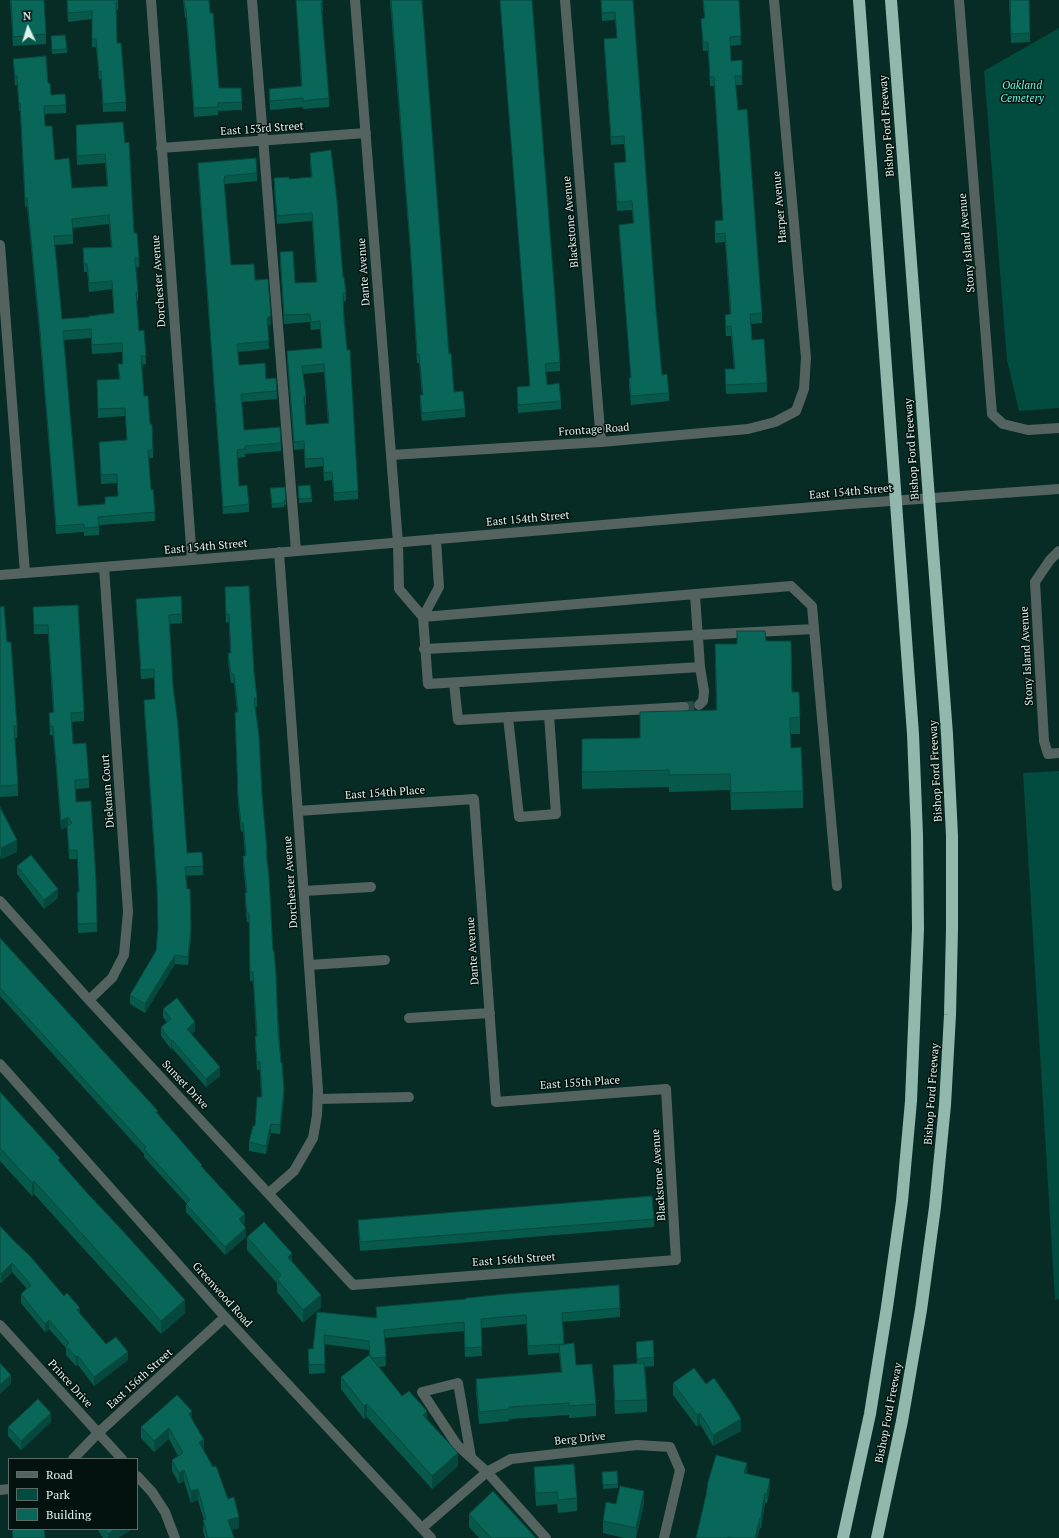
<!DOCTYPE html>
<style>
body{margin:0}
#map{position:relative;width:1059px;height:1538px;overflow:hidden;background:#072c25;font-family:"PT Serif",serif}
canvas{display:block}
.legend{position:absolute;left:8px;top:1458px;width:130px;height:72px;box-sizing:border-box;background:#04120f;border:1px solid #5b6c67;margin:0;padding:5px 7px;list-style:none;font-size:12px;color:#def2ec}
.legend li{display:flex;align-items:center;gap:8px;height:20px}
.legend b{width:20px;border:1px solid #5b6c67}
.north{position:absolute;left:8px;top:8px;width:40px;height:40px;-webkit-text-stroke:3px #04120f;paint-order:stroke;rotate:356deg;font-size:11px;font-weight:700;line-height:16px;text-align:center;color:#def2ec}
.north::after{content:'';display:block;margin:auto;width:14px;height:18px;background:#def2ec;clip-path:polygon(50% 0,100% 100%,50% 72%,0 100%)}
</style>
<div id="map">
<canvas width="1059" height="1538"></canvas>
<ul class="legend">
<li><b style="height:5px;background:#54635f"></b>Road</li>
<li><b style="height:11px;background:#014b3f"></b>Park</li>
<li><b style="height:11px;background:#086758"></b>Building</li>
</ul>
<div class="north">N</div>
</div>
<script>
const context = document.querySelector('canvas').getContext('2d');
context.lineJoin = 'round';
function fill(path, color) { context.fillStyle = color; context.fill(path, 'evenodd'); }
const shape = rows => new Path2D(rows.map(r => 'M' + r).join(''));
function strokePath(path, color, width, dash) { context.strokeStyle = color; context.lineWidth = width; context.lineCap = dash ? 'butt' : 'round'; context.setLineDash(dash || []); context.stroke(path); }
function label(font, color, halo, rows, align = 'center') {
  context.font = font + ' "PT Serif",serif'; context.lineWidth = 3; context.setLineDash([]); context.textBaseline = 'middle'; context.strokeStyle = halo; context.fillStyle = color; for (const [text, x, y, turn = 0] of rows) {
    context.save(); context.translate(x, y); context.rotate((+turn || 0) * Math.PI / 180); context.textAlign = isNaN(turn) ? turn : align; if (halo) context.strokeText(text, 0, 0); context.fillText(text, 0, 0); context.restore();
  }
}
const green = shape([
 [1059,28,1059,408,1019,411,1007,360,984,71],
 [1059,771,1059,1299,1055,1300,1023,773]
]);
const minorTunnel = shape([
 [684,707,699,705]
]);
const minor = shape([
 [151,0,192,560],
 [252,0,296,551],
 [355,0,398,543,399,589,423,617],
 [565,0,601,442],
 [959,0,992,414,1003,424,1028,430,1059,428],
 [161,148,366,133],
 [0,245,25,573],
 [391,455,601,442,748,429,775,422,796,411,804,389,806,358,774,0],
 [436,539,439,587,423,617,428,684,700,667],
 [1059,551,1050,560,1035,582,1044,741,1048,754,1059,753],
 [0,575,192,560,849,504,1059,489],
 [695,595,700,667,704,691,703,701,699,705],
 [423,617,791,586,812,606,837,886],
 [424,649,814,629],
 [454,683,458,720,684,707],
 [508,717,519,817,556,814,549,715],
 [304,891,371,887],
 [0,901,89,1000,353,1285,676,1260,666,1089,496,1102,474,799,298,811],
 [309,965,385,960],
 [89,1000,112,978,124,955,128,912,104,567],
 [409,1018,490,1013],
 [0,1064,225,1317,431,1538],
 [318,1099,409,1097],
 [269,1193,294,1171,313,1138,317,1115,318,1090,279,552],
 [0,1325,122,1459],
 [471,1457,458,1383,422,1392,457,1445,487,1472,546,1538],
 [73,1459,98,1433,225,1317],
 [137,1476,152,1492,165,1512,175,1538],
 [0,1490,9,1489],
 [422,1528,487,1472,511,1459,637,1445,670,1447,680,1470,664,1538]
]);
const highway = shape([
 [843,1538,870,1414,887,1307,902,1201,911,1101,918,929,917,835,913,734,859,0],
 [877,1538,902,1421,921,1310,935,1207,945,1105,950,1015,952,929,952,836,947,734,891,0]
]);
const wall = shape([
 [10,0,44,0,46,34,46,44,13,46],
 [67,0,118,0,118,10,116,10,117,43,126,102,126,111,103,112,101,79,99,80,96,47,92,47,92,19,68,22,67,8],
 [183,0,209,0,219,88,242,102,242,110,218,111,218,115,194,117,186,18,185,18],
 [296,0,322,0,323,11,322,11,329,98,329,107,303,109,303,107,270,110,269,89,301,86],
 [390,0,422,0,449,354,454,392,465,409,465,417,422,421,420,404,420,395,422,395,419,363,417,363,410,250],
 [500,0,532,0,560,362,560,371,546,372,547,385,561,401,561,409,518,413,517,396,517,387,530,386],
 [601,0,633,0,656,310,662,375,669,393,669,401,631,405,629,386,629,378,631,378,619,233,619,225,633,223,632,210,617,211,614,171,614,163,626,162,624,144,611,145,604,47,604,39,617,38,615,20,602,21],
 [703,0,739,0,741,45,730,46,731,61,742,76,742,85,736,85,738,110,762,313,762,323,751,324,752,340,767,383,767,392,726,394,725,369,734,369,731,336,726,336,725,324,725,315,730,314,725,242,715,243,715,221,723,220,714,86,710,86,708,51,703,51,701,19,704,18],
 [1009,0,1030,33,1030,42,1011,43],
 [51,36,67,49,67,53,52,54],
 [13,59,48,83,51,95,66,105,66,113,44,114,45,126,55,160,72,188,107,186,105,163,77,165,76,125,125,143,134,233,139,258,139,267,136,267,138,292,138,301,137,301,139,331,146,356,146,364,142,365,144,396,150,424,153,450,153,458,149,458,151,490,155,512,155,521,99,525,99,535,84,536,84,532,56,534,40,340,27,206,25,207,20,111,19,111,17,85,15,85],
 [109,224,111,247,83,248,83,257,84,272,87,272,89,292,112,289,114,313,89,317,62,319,55,245,73,244,73,228],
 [91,338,92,354,122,352,122,364,118,364,119,379,97,380,98,418,125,416,127,440,99,442,101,484,117,483,118,496,105,497,105,504,78,506,64,340],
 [310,153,343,277,346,293,346,301,343,301,358,491,358,499,334,501,332,480,324,481,323,466,305,468,304,449,294,450,287,359,287,351,322,348,320,329,311,330,310,322,284,324,280,260,280,252,295,283,316,282,312,221,277,224,274,187,274,178,289,179,311,178,310,161],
 [324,372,328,423,306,425,305,405,306,405,306,396,303,374],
 [198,163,257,173,257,181,225,184,224,185,231,265,255,280,271,324,268,325,269,349,238,352,239,365,266,379,277,391,277,399,242,402,244,430,281,443,281,451,245,454,245,457,237,458,239,486,249,504,249,512,223,514,198,171],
 [298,486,312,498,312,502,299,503],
 [270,488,286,500,286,505,284,505,284,507,272,508],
 [225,587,254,672,257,698,257,707,255,707,262,794,267,851,267,860,273,951,284,1098,280,1134,271,1133,266,1154,249,1151,249,1142,255,1126,261,1097,260,1070,257,1070,255,1044,255,1036,256,1036,253,981,250,981,249,922,247,922,245,902,245,893,246,893,243,865,243,856,245,856,243,831,241,832,238,805,235,721,235,712,237,712,234,683,231,683,228,661,228,653,230,653,229,622,226,623],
 [136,599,182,614,182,623,169,624,173,686,187,853,203,866,203,875,186,876,191,937,188,965,175,964,145,1013,130,1004,130,995,156,951,158,930,157,894,144,709,144,700,155,699,154,678,141,679,136,608],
 [78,605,84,712,84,721,72,722,73,744,89,779,89,788,75,789,76,802,96,880,97,932,78,933,77,892,79,892,77,859,69,859,67,826,61,830,53,735,50,735,49,713,53,712,48,634,34,634,33,616,33,607],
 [0,607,17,726,17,738,15,738,18,785,18,796,0,797],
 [737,631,766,641,792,692,800,717,800,734,791,734,791,748,803,791,803,808,731,810,730,790,669,792,669,787,582,789,582,739,640,738,716,710,715,644,737,644],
 [0,807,17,852,1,859,0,856],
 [17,866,58,898,44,909,17,874],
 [0,938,158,1114,202,1167,245,1223,243,1224,246,1237,225,1255,186,1212,186,1203,144,1157,144,1154,0,996],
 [163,1009,195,1031,191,1034,220,1076,206,1087,172,1048,171,1049,161,1036,161,1027,167,1023,163,1017],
 [0,1092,60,1162,185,1313,161,1334,34,1194,32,1196,0,1161],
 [654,1219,654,1227,360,1251,358,1228,358,1220],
 [0,1226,80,1314,106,1344,128,1360,94,1386,78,1365,76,1366,66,1355,66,1348,49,1329,45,1332,21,1303,21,1294,27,1289,12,1272,1,1283,0,1282],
 [247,1237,292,1261,321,1307,303,1323,277,1292,277,1283,247,1250],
 [376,1307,620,1308,620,1317,562,1322,564,1344,576,1365,596,1404,596,1416,569,1418,569,1415,509,1419,509,1421,479,1424,476,1391,476,1379,561,1372,559,1353,528,1355,526,1324,481,1328,482,1356,465,1357,464,1331,384,1338,386,1366,379,1367,402,1396,427,1420,458,1466,432,1489,367,1417,364,1419,341,1389,341,1377,369,1355,369,1350,324,1344,325,1373,309,1374,308,1349,313,1349,317,1312,376,1318],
 [636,1342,654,1357,654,1366,645,1367,647,1400,647,1412,615,1414,613,1378,613,1365,637,1364],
 [673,1383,741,1431,713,1446,700,1424,697,1427,673,1395],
 [192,1418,204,1451,228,1499,239,1528,231,1530,234,1538,205,1538,203,1531,204,1520,198,1500,191,1503,184,1481,179,1484,172,1471,172,1460,178,1456,169,1439,154,1452,141,1438,141,1427],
 [51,1422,21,1450,8,1436,8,1427],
 [534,1467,577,1498,577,1511,558,1513,557,1504,536,1506,534,1479],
 [602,1472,618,1484,618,1488,603,1489],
 [747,1473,747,1474,770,1488,767,1503,765,1503,761,1528,760,1528,757,1538,696,1538],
 [616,1504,644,1504,636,1538,624,1538,603,1533,603,1521],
 [469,1514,536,1538,479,1538,469,1527],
 [97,1529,132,1529,118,1538,103,1538]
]);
const shadedWall = shape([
 [271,316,271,324,267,326,267,318],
 [68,817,68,826,61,830,61,821],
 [17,840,17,852,1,859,1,848],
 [58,889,58,898,44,909,44,900],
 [191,929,191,937,188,965,188,957],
 [175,955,175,964,145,1013,145,1004],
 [195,1022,195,1031,187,1037,187,1029],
 [172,1040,172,1048,171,1049,171,1041],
 [220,1067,220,1076,206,1087,206,1079],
 [284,1090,284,1098,280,1134,280,1125],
 [271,1124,271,1133,266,1154,266,1146],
 [34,1181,34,1194,32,1196,32,1183],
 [245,1214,245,1223,239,1227,239,1219],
 [246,1228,246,1237,225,1255,225,1247],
 [292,1253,292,1266,288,1257],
 [12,1263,12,1272,1,1283,1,1274],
 [321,1295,321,1307,303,1323,303,1310],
 [185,1300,185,1313,161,1334,161,1321],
 [80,1308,80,1317,77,1310],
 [49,1320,49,1329,45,1332,45,1324],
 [128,1352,128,1360,94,1386,94,1377],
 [78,1356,78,1365,76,1366,76,1357],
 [11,1375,11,1384,0,1394,0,1385],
 [367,1404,367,1417,364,1419,364,1406],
 [192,1411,192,1422,189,1414],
 [427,1411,427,1424,423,1415],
 [51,1413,51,1422,21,1450,21,1441],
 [700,1413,700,1424,697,1427,697,1415],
 [741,1419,741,1431,713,1446,713,1435],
 [169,1428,169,1439,154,1452,154,1441],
 [204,1440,204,1451,199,1442],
 [458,1453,458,1466,432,1489,432,1476],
 [747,1463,747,1473,744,1483,744,1473],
 [184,1470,184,1481,179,1484,179,1473],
 [770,1479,770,1488,767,1503,767,1494],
 [198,1489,198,1500,191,1503,191,1491],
 [644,1491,644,1504,636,1538,636,1528],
 [765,1493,765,1503,761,1528,761,1518],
 [239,1517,239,1528,228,1531,228,1520],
 [760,1518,760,1528,757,1538,755,1538],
 [115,1529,132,1529,118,1538,108,1538,108,1534]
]);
const building = shape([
 [11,0,44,0,46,34,13,37,11,0],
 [67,0,118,0,118,2,116,2,117,43,121,43,126,102,103,104,101,71,99,72,96,39,92,39,92,11,68,13,67,0],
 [184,0,209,0,210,13,213,13,219,88,241,88,242,102,218,103,218,107,194,108,186,9,185,9,184,0],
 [296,0,322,0,323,3,321,3,329,98,303,101,303,98,270,101,269,89,302,86,296,0],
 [391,0,422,0,449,354,451,353,454,392,463,391,465,409,422,413,420,395,423,395,419,354,417,354,410,242,391,0],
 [500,0,532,0,560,362,545,364,547,385,559,383,561,401,518,405,517,387,530,386,500,0],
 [601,0,633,0,656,310,662,375,667,374,669,393,631,396,629,378,631,378,619,225,634,223,632,201,617,202,614,163,626,162,624,136,611,137,604,39,617,38,615,12,602,13,601,0],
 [703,0,739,0,741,36,730,37,731,61,742,60,742,76,735,76,738,110,747,109,762,313,750,314,752,340,764,339,767,383,726,385,725,369,735,369,731,326,726,327,725,315,731,314,725,233,715,234,715,221,723,220,714,77,710,77,708,42,703,42,701,19,705,18,703,0],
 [1010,0,1029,0,1030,33,1011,34,1010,0],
 [65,35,67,49,52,50,51,36,65,35],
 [46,56,48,83,50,83,51,95,65,94,66,105,44,106,45,126,52,126,55,160,69,158,72,188,108,186,105,154,77,156,76,125,123,122,125,143,129,142,134,233,137,233,139,258,135,258,138,292,136,293,139,331,144,330,146,356,141,356,144,396,148,396,150,424,152,424,153,450,148,450,151,490,153,489,155,512,98,517,99,527,84,528,84,524,56,526,40,331,27,198,25,198,20,103,19,103,17,76,15,76,13,59,46,56],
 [109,215,112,247,83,248,84,264,87,264,89,283,112,281,114,313,89,316,89,317,62,319,54,236,73,235,72,219,109,215],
 [91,329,92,345,122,343,123,364,118,364,120,379,97,380,98,409,125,408,127,440,99,442,101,475,117,474,118,496,105,497,105,504,78,506,63,331,91,329],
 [331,150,337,200,343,277,344,277,346,293,343,293,344,319,347,350,350,350,351,369,358,491,334,493,332,472,324,473,323,458,305,459,304,441,294,442,287,351,322,348,320,321,311,322,310,314,284,315,280,252,293,251,295,283,317,282,312,213,277,216,274,178,289,177,289,179,312,177,310,153,331,150],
 [324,364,329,423,306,425,304,397,306,396,302,366,324,364],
 [256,158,257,173,225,176,224,180,231,265,254,264,255,280,268,279,271,316,267,318,269,341,237,344,239,365,265,363,266,379,276,378,277,391,241,394,244,430,280,427,281,443,245,446,245,449,237,450,239,486,247,485,249,504,223,507,198,163,256,158],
 [310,485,312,498,299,499,298,486,310,485],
 [285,487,286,500,284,501,284,503,272,504,270,488,285,487],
 [249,586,254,672,257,698,254,699,259,735,262,794,267,851,266,851,269,877,273,951,274,951,276,974,278,1031,281,1063,282,1063,284,1090,280,1125,271,1124,266,1146,249,1142,253,1126,255,1126,257,1097,262,1097,260,1062,257,1062,255,1036,257,1036,253,972,250,972,249,913,247,913,245,893,247,893,243,856,246,856,243,823,241,823,238,796,235,712,238,712,234,674,231,674,228,653,231,653,229,614,226,614,225,587,249,586],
 [181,596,182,614,169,615,173,686,178,725,187,853,202,852,203,866,185,867,187,889,190,889,191,929,188,957,175,955,145,1004,130,995,156,951,158,928,157,886,144,700,155,699,154,669,141,670,136,599,181,596],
 [78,605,84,712,71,713,73,744,86,743,89,779,75,780,76,802,91,801,96,880,97,923,78,924,77,892,79,892,77,850,69,850,67,826,72,823,68,817,61,821,53,726,50,726,49,713,54,712,48,625,34,625,33,607,78,605],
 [4,606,7,642,11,642,17,726,14,726,18,785,0,786,0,607,4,606],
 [737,631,765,631,766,641,791,641,792,692,799,692,800,717,790,718,791,748,801,747,803,791,731,793,730,774,669,775,669,770,582,772,582,739,640,738,640,712,717,710,715,644,737,644,737,631],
 [0,807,17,840,1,848,0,845,0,807],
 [31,855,58,889,44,900,17,866,31,855],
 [0,938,158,1111,156,1112,202,1165,201,1166,245,1214,239,1219,246,1228,225,1247,186,1204,190,1200,144,1149,146,1147,0,988,0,938],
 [177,998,195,1022,187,1029,220,1067,206,1079,172,1040,171,1041,161,1027,171,1019,163,1009,177,998],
 [0,1092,60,1158,58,1160,89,1195,121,1229,185,1300,161,1321,34,1181,32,1183,0,1148,0,1092],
 [652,1196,654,1219,360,1242,358,1220,652,1196],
 [264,1222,292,1253,288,1257,321,1295,303,1310,277,1279,281,1275,247,1237,264,1222],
 [0,1226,14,1241,30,1256,64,1296,67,1293,80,1308,77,1310,106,1344,116,1337,128,1352,94,1377,78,1356,76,1357,66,1346,69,1343,49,1320,45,1324,21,1294,31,1285,12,1263,1,1274,0,1273,0,1226],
 [619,1285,620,1308,562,1313,564,1344,528,1346,526,1315,481,1319,482,1347,465,1348,464,1322,384,1330,386,1357,372,1358,370,1355,369,1341,324,1335,325,1364,309,1365,308,1349,313,1349,317,1312,377,1318,376,1307,466,1299,466,1298,506,1294,619,1285],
 [653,1340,654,1357,637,1359,636,1342,653,1340],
 [574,1343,576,1365,592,1364,596,1404,569,1406,569,1403,509,1407,509,1409,479,1412,476,1379,562,1372,559,1345,574,1343],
 [369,1355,402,1396,409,1391,427,1411,423,1415,458,1453,432,1476,367,1404,364,1406,341,1377,369,1355],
 [0,1363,11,1375,0,1385,0,1363],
 [644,1363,647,1400,615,1401,613,1365,644,1363],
 [694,1368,706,1384,714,1378,732,1404,741,1419,713,1435,700,1413,697,1415,673,1383,694,1368],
 [177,1395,192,1411,189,1414,204,1440,199,1442,213,1467,216,1466,228,1499,234,1497,239,1517,228,1520,234,1538,208,1538,203,1520,206,1519,198,1489,191,1491,184,1470,179,1473,172,1460,183,1453,169,1428,154,1441,141,1427,177,1395],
 [38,1399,51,1413,21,1441,8,1427,38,1399],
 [716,1455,747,1463,744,1473,770,1479,767,1494,765,1493,761,1518,760,1518,755,1538,733,1538,728,1537,728,1538,696,1538,706,1495,708,1482,716,1455],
 [574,1464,577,1498,558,1500,557,1492,536,1493,534,1467,574,1464],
 [617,1471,618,1484,603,1485,602,1472,617,1471],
 [620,1486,644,1491,636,1528,603,1521,606,1502,616,1504,620,1486],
 [493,1491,536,1538,491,1538,469,1514,493,1491],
 [20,1529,44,1529,45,1538,13,1538,12,1530,20,1529],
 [104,1529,115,1529,108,1534,104,1529]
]);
const parkNames = [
 ["Oakland",1022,86],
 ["Cemetery",1022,99]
];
const streetNames = [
 ["Bishop Ford Freeway",887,126,-94],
 ["East 153rd Street",262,129,-4],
 ["Harper Avenue",780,207,-95],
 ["Blackstone Avenue",571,222,-95],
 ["Stony Island Avenue",967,243,-95],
 ["Dante Avenue",364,272,-94],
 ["Dorchester Avenue",159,281,-94],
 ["Frontage Road",594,430,-4],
 ["Bishop Ford Freeway",912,449,-94],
 ["East 154th Street",851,492,-5],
 ["East 154th Street",528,519,-5],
 ["East 154th Street",206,547,-5],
 ["Stony Island Avenue",1027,656,-93],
 ["Bishop Ford Freeway",936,771,-93],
 ["Diekman Court",108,791,-94],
 ["East 154th Place",385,793,-4],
 ["Dorchester Avenue",291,882,-94],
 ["Dante Avenue",473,951,-94],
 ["East 155th Place",580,1083,-4],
 ["Sunset Drive",185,1085,47],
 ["Bishop Ford Freeway",932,1094,-86],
 ["Blackstone Avenue",659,1175,-94],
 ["East 156th Street",514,1260,-4],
 ["Greenwood Road",222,1295,48],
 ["East 156th Street",140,1379,-42],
 ["Prince Drive",70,1384,48],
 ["Bishop Ford Freeway",889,1413,-79],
 ["Berg Drive",580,1439,-6]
];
fill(green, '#014b3f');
strokePath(minorTunnel, '#274a43', 10, [10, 5]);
strokePath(minor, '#54635f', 10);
strokePath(highway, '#92b8ae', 12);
fill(wall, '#07594c');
fill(shadedWall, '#06483e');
fill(building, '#086758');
strokePath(building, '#06483e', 1);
label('italic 11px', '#68fbdf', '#04120f', parkNames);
label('11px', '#def2ec', '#04120f', streetNames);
</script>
